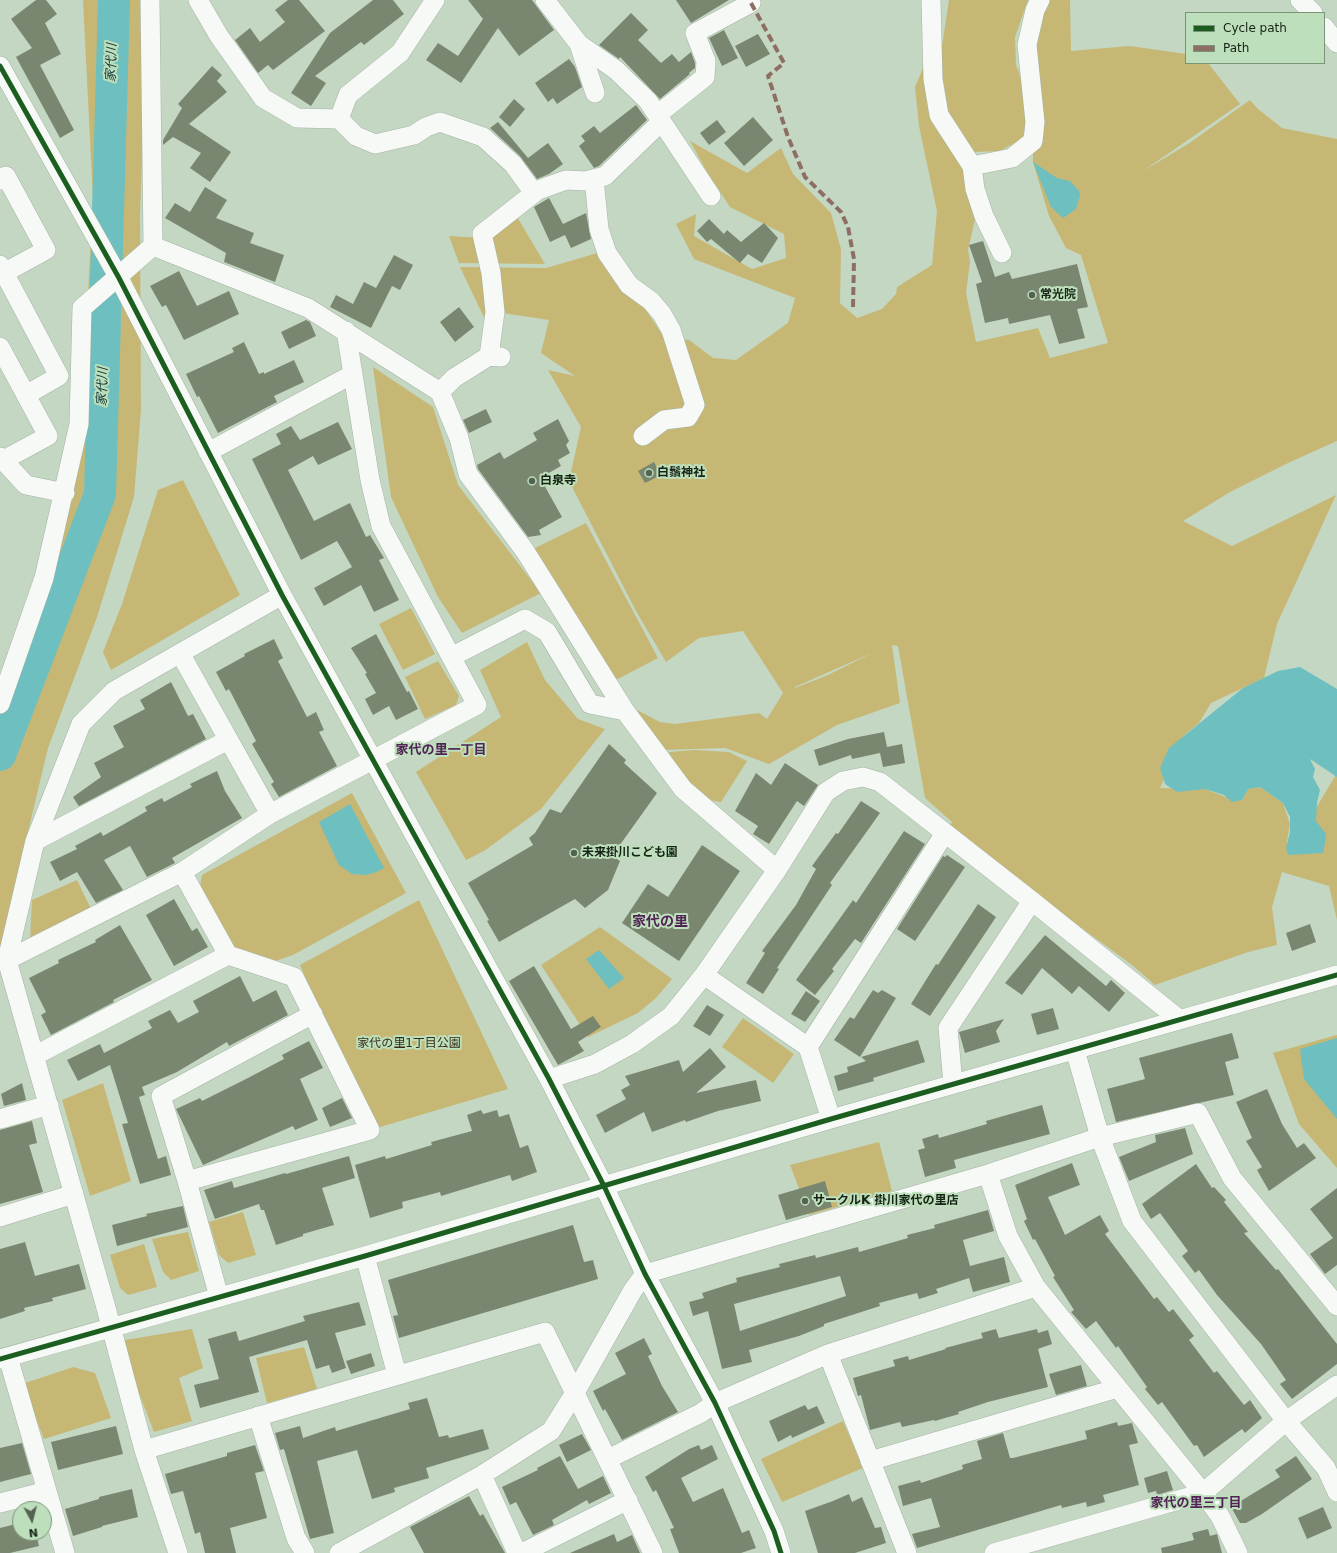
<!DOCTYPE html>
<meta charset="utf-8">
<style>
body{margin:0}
#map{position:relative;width:1337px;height:1553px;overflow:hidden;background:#c4d7c3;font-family:"DejaVu Sans",sans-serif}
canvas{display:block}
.legend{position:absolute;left:1185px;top:12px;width:140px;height:52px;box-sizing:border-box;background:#bddfbb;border:1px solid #7b9479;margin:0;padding:5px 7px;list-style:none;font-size:12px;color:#172316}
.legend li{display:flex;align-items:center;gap:8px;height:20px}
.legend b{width:20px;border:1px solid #7b9479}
.north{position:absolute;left:12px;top:1501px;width:40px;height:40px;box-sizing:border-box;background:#bddfbb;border:1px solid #7b9479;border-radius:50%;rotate:173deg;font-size:11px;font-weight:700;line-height:16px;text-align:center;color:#172316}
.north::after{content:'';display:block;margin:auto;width:14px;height:18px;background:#546253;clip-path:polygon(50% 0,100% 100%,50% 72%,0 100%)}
</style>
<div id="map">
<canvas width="1337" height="1553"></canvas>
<ul class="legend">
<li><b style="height:5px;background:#1b5e20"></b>Cycle path</li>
<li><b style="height:5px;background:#8d6e63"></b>Path</li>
</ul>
<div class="north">N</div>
</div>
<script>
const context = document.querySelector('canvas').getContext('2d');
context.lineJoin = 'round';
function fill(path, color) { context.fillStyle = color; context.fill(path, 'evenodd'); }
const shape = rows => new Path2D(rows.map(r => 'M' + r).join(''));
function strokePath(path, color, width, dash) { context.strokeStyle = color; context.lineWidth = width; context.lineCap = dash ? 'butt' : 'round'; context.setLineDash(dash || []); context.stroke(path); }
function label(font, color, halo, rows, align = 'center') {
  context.font = font + ' "DejaVu Sans","Noto Sans JP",sans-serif'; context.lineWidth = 4; context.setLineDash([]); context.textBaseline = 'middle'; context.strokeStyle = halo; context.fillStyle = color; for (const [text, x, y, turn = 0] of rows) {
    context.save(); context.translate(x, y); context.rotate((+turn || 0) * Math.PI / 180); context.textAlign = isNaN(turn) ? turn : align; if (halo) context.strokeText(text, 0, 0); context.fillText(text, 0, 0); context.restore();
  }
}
const green = shape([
 [83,0,148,0,140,213,141,410,134,497,97,617,48,748,0,949,0,698,80,445,93,199],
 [949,0,1028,0,1015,37,1016,65,1020,75,1028,114,1027,131,1022,139,1000,151,974,152,949,117,942,90,942,46],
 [1047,0,1070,0,1071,51,1130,46,1186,54,1186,63,1208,63,1240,104,1143,171,1188,144,1250,100,1258,109,1282,128,1337,139,1337,441,1290,462,1230,492,1183,521,1232,546,1336,495,1277,624,1264,678,1211,703,1199,723,1182,737,1160,788,1205,789,1228,798,1242,800,1248,789,1260,787,1283,803,1290,824,1287,842,1288,855,1337,773,1337,920,1329,886,1282,872,1272,907,1277,945,1248,952,1155,985,1132,965,1034,893,945,833,952,822,925,798,898,646,892,645,900,703,837,725,769,764,725,748,662,750,629,706,660,722,675,724,759,713,767,719,783,693,743,631,699,638,666,662,636,611,569,481,581,427,548,370,575,376,541,353,549,320,496,312,488,326,460,267,546,268,601,252,618,269,664,337,689,340,713,358,736,360,788,323,795,298,694,259,676,224,696,214,694,236,752,269,786,258,784,234,730,207,707,172,690,141,747,173,781,148,793,174,831,213,841,249,840,303,857,318,882,309,896,294,897,287,932,265,937,211,919,126,915,87,923,68,967,158,977,211,968,250,970,262,966,293,976,342,1038,328,1050,358,1108,343,1081,255,1066,248,1049,216,1033,162,1032,35],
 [874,652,828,675,795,688,795,687],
 [516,215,545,264,459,263,449,236,483,238],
 [373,367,433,407,458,485,541,593,462,633,438,597,391,497],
 [183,480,240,595,111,670,103,652,122,604,158,490],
 [586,523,658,658,614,681,533,549],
 [411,608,435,654,403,670,379,624],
 [527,642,545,680,578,719,605,729,541,809,484,851,466,860,416,772,501,717,480,670],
 [438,661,459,696,456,705,425,719,405,677],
 [695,750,729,752,747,761,721,802,708,800,701,795,679,772,669,752],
 [352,793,406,893,293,955,275,961,231,946,200,886,202,875],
 [77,880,91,909,30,941,32,900],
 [419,900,508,1089,370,1130,300,965],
 [600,927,672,979,656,998,638,1013,588,1037,541,965],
 [743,1018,794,1054,773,1083,722,1047],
 [1337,1035,1337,1168,1299,1124,1273,1053],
 [103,1083,131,1181,90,1196,62,1100],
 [879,1142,892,1191,809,1215,790,1165],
 [243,1212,256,1255,228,1263,219,1255,209,1222],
 [188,1232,199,1271,171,1280,163,1272,152,1239],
 [144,1244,157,1287,128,1295,120,1288,110,1255],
 [192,1329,203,1368,179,1378,192,1421,154,1432,119,1341],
 [304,1347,317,1389,267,1403,256,1358],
 [73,1367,95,1373,111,1418,44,1439,22,1384],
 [843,1421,863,1468,782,1502,761,1459]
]);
const water = shape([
 [1033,162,1057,178,1070,181,1079,191,1080,195,1076,209,1063,218,1051,207],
 [1300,667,1337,689,1337,777,1310,759,1315,769,1313,777,1320,790,1317,803,1316,821,1326,834,1325,843,1323,853,1288,855,1286,848,1290,832,1290,817,1283,803,1260,787,1248,789,1242,800,1232,802,1224,795,1205,789,1177,792,1165,784,1160,768,1169,748,1243,688,1278,671],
 [350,804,384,868,374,873,365,875,352,874,339,865,319,822],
 [599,950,624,978,609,989,586,959],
 [1337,1038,1337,1119,1304,1079,1300,1049]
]);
const river = shape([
 [0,755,100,494,114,0]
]);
const building = shape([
 [36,0,46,0,57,14,45,23,61,54,40,65,74,130,60,138,16,57,32,48,11,19],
 [288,0,299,0,325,31,273,70,268,65,258,73,235,40,250,28,260,42,285,22,275,10],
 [373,0,393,0,404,14,364,45,361,42,315,76,326,83,311,106,291,93,330,33],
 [468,0,532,0,554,30,519,56,498,28,461,83,426,60,438,43,458,56,483,19],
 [676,0,729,0,691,23],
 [631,13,648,30,638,40,661,63,672,54,679,62,691,52,695,63,695,68,689,73,690,74,660,99,620,57,619,59,599,45],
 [724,30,738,58,722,66,709,38],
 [758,34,770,54,746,67,735,46],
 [569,59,575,67,582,87,557,104,553,98,548,102,535,83],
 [212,66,222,75,217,81,227,92,189,124,231,152,210,182,190,168,201,153,173,137,163,145,163,140,182,108,178,104],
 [514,99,525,109,510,127,499,117],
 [636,105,647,120,599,166,594,168,579,146,585,141,581,136,594,126,600,133],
 [753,117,773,140,744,166,724,143],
 [717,120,726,132,709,145,700,133],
 [498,122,528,158,548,143,563,164,549,174,537,179,520,156,490,128],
 [205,187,227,200,216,218,254,233,250,243,284,255,275,282,224,262,226,253,165,218,175,203,190,212],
 [549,198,563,224,586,213,591,239,571,248,565,235,550,242,534,207],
 [709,219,724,234,727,230,741,242,764,223,778,238,762,263,748,254,740,263,711,239,707,242,697,231],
 [983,241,995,277,1009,272,1012,279,1077,264,1088,307,1077,309,1085,338,1059,344,1050,315,1009,324,1008,318,985,323,976,284,982,282,969,245],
 [394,255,413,265,400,290,392,286,371,328,330,307,336,295,353,304,364,282,376,288],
 [179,271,197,306,229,291,239,314,184,340,166,305,162,307,150,286],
 [459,307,474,327,455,342,440,322],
 [306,320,310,322,316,336,289,349,281,332],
 [244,342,259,374,264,372,264,374,294,360,304,382,274,396,277,402,218,433,199,396,197,397,186,374,234,352,232,348],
 [486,409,492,422,469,433,463,420],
 [558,419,569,441,566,445,570,453,558,460,561,466,547,474,549,479,543,483,562,517,539,530,541,535,528,537,478,469,477,465,500,452,504,459,537,440,533,433],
 [338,422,352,449,318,465,313,456,288,470,314,521,350,503,366,537,370,535,384,558,379,560,399,600,374,612,361,585,324,606,314,588,352,567,337,541,301,560,252,459,281,444,276,434,291,426,300,440],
 [654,462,661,475,645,483,638,471],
 [376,634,407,692,409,691,418,709,396,720,389,706,373,715,365,699,376,693,365,674,367,673,351,648],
 [274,639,283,658,278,661,307,717,316,712,324,730,319,732,337,766,279,797,271,784,274,782,252,744,256,741,229,689,226,691,216,672,245,656,244,654],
 [171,682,188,716,193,714,206,739,79,806,78,805,73,797,101,777,94,763,124,747,113,726,145,709,140,700],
 [884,732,887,747,902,744,905,763,883,767,880,753,852,759,851,755,819,766,814,750,848,739],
 [609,744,626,760,624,763,657,793,612,856,620,861,608,890,585,908,575,899,499,942,487,921,489,920,468,883,533,845,529,838,535,833,550,809,561,813],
 [785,763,818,785,804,806,797,801,769,844,753,834,758,826,735,811,756,773,771,785],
 [217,771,225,791,242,818,172,858,175,863,147,877,130,846,104,860,123,890,96,903,77,872,60,881,50,862,77,849,75,846,101,832,103,836,147,811,145,807,162,798,164,802,192,787,190,784],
 [861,801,880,813,830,883,832,885,777,968,779,969,763,994,746,983,765,953,762,951,796,905,816,869,812,866,836,833,838,834],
 [904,831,925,844,861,943,855,939,832,969,834,971,815,995,796,980,853,900,856,903],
 [702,845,740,871,679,961,622,923,648,884,668,897],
 [947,855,965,867,915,941,897,929,943,856,945,857],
 [174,899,192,931,197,928,208,947,174,966,146,915],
 [978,904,996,917,930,1016,911,1004,936,964,938,965],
 [1310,924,1316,942,1292,951,1286,933],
 [120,925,152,980,113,1000,114,1002,51,1035,41,1015,46,1012,29,978,59,963,58,960,96,942,95,940],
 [1045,935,1106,986,1111,980,1125,993,1109,1012,1079,986,1072,994,1042,968,1022,995,1005,983],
 [534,966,571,1029,593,1016,601,1027,578,1042,584,1051,558,1065,509,981],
 [240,976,253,1002,276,990,288,1015,229,1046,227,1042,177,1072,142,1087,145,1095,139,1097,158,1159,166,1156,171,1175,140,1184,122,1124,128,1123,110,1065,78,1081,67,1060,100,1044,104,1053,152,1028,148,1021,170,1010,178,1023,199,1012,193,1001],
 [873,990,878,993,882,990,896,998,860,1057,834,1040,850,1017,854,1019],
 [806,991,820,1001,805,1022,791,1014],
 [707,1005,724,1015,710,1036,693,1026],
 [1053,1008,1059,1029,1037,1035,1031,1014],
 [1004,1019,996,1031,1000,1042,965,1053,959,1032],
 [1232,1033,1239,1058,1225,1062,1234,1095,1116,1122,1107,1089,1145,1079,1139,1058],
 [918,1040,925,1062,873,1078,874,1081,838,1091,834,1076,848,1072,847,1067,866,1061,861,1057],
 [309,1041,323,1068,300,1079,318,1120,295,1130,293,1126,203,1165,176,1109,200,1098,202,1101,246,1079,284,1059,282,1055],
 [710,1048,726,1067,696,1093,756,1080,761,1101,718,1111,686,1122,685,1120,652,1132,644,1112,605,1133,596,1115,626,1099,621,1090,630,1085,625,1076,679,1060,683,1072],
 [22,1083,26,1100,4,1106,1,1094],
 [1267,1089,1282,1124,1297,1148,1304,1143,1316,1158,1269,1191,1257,1170,1262,1167,1246,1141,1252,1138,1236,1102],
 [342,1098,352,1118,330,1127,322,1108],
 [1042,1105,1050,1134,954,1160,956,1168,925,1177,918,1150,925,1148,922,1139,938,1134,939,1138,987,1124,986,1121],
 [481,1110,483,1114,497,1110,499,1117,509,1114,520,1148,528,1145,537,1172,512,1181,510,1175,441,1196,440,1192,402,1202,403,1208,370,1218,355,1165,385,1156,386,1159,432,1145,431,1142,472,1131,467,1115],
 [32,1121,37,1143,29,1145,43,1192,0,1204,0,1130],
 [1185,1128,1193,1154,1129,1181,1119,1157,1156,1142,1155,1135],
 [349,1156,355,1178,322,1188,334,1225,303,1234,303,1236,276,1245,264,1210,261,1210,259,1204,215,1219,204,1190,232,1181,234,1188,285,1173,286,1174],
 [1072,1163,1080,1185,1048,1197,1065,1235,1100,1215,1109,1231,1105,1234,1154,1299,1157,1297,1169,1312,1173,1309,1194,1336,1189,1340,1214,1373,1217,1371,1244,1405,1250,1400,1262,1418,1245,1433,1242,1429,1204,1457,1197,1445,1194,1446,1162,1402,1158,1405,1145,1389,1147,1387,1118,1346,1116,1348,1096,1321,1086,1329,1071,1312,1074,1310,1053,1277,1055,1276,1035,1239,1033,1240,1024,1221,1027,1219,1015,1185],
 [1196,1164,1212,1188,1214,1187,1226,1200,1224,1202,1248,1232,1244,1233,1276,1270,1278,1269,1337,1344,1337,1364,1292,1399,1280,1384,1286,1380,1261,1344,1217,1295,1199,1270,1195,1273,1182,1256,1188,1251,1160,1213,1151,1219,1142,1204],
 [825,1181,832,1207,786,1220,778,1195],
 [1337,1188,1337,1265,1325,1274,1310,1254,1333,1238,1310,1209],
 [183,1206,188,1227,117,1246,112,1225,147,1216,146,1214],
 [988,1210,994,1231,963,1240,970,1266,1004,1257,1010,1282,973,1292,969,1278,936,1289,938,1293,919,1299,917,1293,879,1303,880,1306,824,1324,824,1326,799,1336,749,1350,752,1362,722,1369,708,1311,693,1316,689,1302,704,1298,702,1293,737,1282,736,1278,780,1267,779,1264,815,1255,816,1258,858,1247,859,1252,908,1238,907,1235,935,1228,934,1225],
 [840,1276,846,1296,740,1331,734,1304],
 [573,1225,584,1262,593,1260,598,1279,399,1338,393,1316,398,1315,388,1280],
 [25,1242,35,1276,79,1264,86,1289,52,1298,53,1301,24,1308,25,1311,0,1319,0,1249],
 [359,1302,366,1325,335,1333,346,1368,332,1373,329,1365,316,1369,307,1340,249,1357,259,1392,200,1408,194,1385,219,1379,208,1339,236,1331,239,1341,305,1321,303,1316],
 [996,1329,999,1338,1037,1329,1038,1333,1048,1330,1052,1344,1038,1349,1048,1387,988,1402,958,1412,959,1414,935,1421,934,1420,902,1427,900,1422,870,1430,861,1395,858,1396,853,1378,895,1366,893,1360,908,1356,909,1360,946,1349,945,1348,983,1338,981,1333],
 [644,1338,652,1354,648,1356,662,1386,678,1412,622,1440,605,1409,603,1411,593,1391,626,1374,615,1353],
 [371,1353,375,1366,351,1374,346,1361],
 [1081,1365,1087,1386,1056,1395,1049,1374],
 [427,1398,439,1437,448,1435,449,1438,483,1429,489,1449,426,1468,429,1478,394,1488,395,1492,372,1499,357,1450,317,1461,334,1533,310,1539,284,1449,280,1450,275,1433,300,1426,303,1438,335,1427,336,1431,410,1409,408,1403],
 [805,1405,808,1410,817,1406,825,1423,792,1438,791,1435,778,1442,769,1421],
 [1117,1422,1118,1426,1132,1423,1138,1443,1129,1445,1139,1485,1103,1495,1105,1502,1087,1507,1086,1502,1062,1508,1061,1505,917,1548,912,1534,940,1527,931,1498,903,1506,898,1486,920,1480,921,1483,963,1469,962,1465,982,1459,977,1441,1003,1433,1010,1458,1013,1458,1087,1439,1085,1431],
 [116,1426,123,1454,58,1470,51,1442],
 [582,1434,591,1450,567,1462,559,1445],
 [22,1443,31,1474,0,1482,0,1448],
 [255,1445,264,1471,255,1473,267,1518,230,1528,236,1553,205,1553,200,1532,195,1534,183,1491,171,1494,165,1474,227,1456,227,1453],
 [699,1445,701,1450,712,1445,718,1459,681,1478,693,1502,723,1488,742,1533,749,1530,756,1548,741,1553,679,1553,670,1529,674,1528,656,1490,653,1492,645,1477,689,1449],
 [560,1456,578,1489,603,1476,611,1493,589,1504,587,1500,552,1520,554,1525,533,1535,516,1502,510,1505,502,1487,538,1470,537,1468],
 [1296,1456,1312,1479,1262,1514,1246,1523,1240,1523,1231,1507,1280,1477,1275,1470],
 [1167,1471,1173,1490,1157,1495,1156,1491,1148,1493,1144,1478],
 [132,1489,138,1517,102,1526,102,1527,73,1536,65,1509,99,1499,99,1497],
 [849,1494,852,1502,862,1497,875,1528,881,1527,886,1543,855,1553,818,1553,805,1511,833,1501],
 [469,1496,480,1516,483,1514,505,1553,424,1553,410,1527],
 [1323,1507,1332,1528,1307,1539,1298,1518],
 [20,1523,20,1533,36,1533,39,1546,10,1553,0,1553,0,1528],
 [1208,1529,1210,1536,1217,1534,1222,1553,1162,1553,1161,1548,1194,1540,1192,1533],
 [614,1534,617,1542,632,1535,640,1553,570,1553]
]);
const minor = shape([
 [198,0,219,36,263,98,297,118,339,119],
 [435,0,400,53,348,95,339,119,356,136,375,144,414,135,426,127,440,122,483,137,513,164,534,193],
 [545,0,579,44,616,70,648,101,711,196],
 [931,0,933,79,939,115,972,166,1012,158,1033,141,1035,122,1027,45,1035,10,1040,0],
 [1300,0,1313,13],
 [1324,27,1337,43],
 [579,44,595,93],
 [0,66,119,278,282,595,549,1079,604,1186,645,1274,715,1403,774,1531,781,1553],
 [657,115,705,77,706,61,695,33,751,3,749,0],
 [972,166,975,189,984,216,1002,253],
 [594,179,599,229,607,253,629,285,651,301,662,314,671,330,695,405,688,417,664,420,643,436],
 [0,180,6,176,46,250,4,273],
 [153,246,308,308,440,392,454,378,489,356,501,357],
 [0,265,59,376,26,395],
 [0,347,48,436,2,461],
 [489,356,495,312,491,273,482,234,538,190,566,180,586,181,605,176,661,122],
 [440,392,459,438,468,474,525,551,625,711],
 [208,452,353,374],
 [0,457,26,485,65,493],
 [180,653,270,814],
 [451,657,525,619,547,632,590,704,625,711,683,789,777,870],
 [0,704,44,578,79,424,82,308,153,246,150,0],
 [35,841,228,740],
 [182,872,228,955,294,977,370,1130,187,1181,219,1297],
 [0,958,7,960,182,872,270,814,477,705,381,526,370,480,346,331],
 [704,975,808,1047,831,1119],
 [808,1047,945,833],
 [1075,1050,1100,1137,1132,1221,1286,1421,1326,1468,1337,1492],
 [34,1056,228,955],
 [549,1079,595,1064,632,1044,671,1016,704,975,777,870,826,792,843,781,863,777,880,782,1032,901,1180,1020],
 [953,1084,948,1028,1032,901],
 [0,1119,49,1105],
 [988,1174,1008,1236,1036,1287,1203,1493,1220,1516,1238,1553],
 [187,1181,161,1096,313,1014],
 [0,1217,74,1194],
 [365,1256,397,1375],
 [828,1354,907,1553],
 [8,1357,65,1553],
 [0,1359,365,1256,831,1119,1337,975],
 [258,1416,296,1538,305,1553],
 [144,1450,545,1332,653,1553],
 [608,1459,701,1413,715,1403,828,1354,1036,1287],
 [870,1461,1118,1388],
 [482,1475,517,1553],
 [0,1503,47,1491],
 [178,1553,144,1450,105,1304,7,960,35,841,81,724,114,691,282,595],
 [339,1553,482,1475,551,1431,576,1391,633,1290,645,1274,988,1174,1100,1137,1198,1113,1232,1178,1337,1306],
 [522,1553,628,1500],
 [994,1553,1203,1493,1286,1421,1337,1385]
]);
const quiet = shape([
 [751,3,784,63,768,76,788,137,805,177,841,212,848,227,854,259,853,308]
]);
const cycleway = shape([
 [0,66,119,278,282,595,549,1079,604,1186,645,1274,715,1403,774,1531,781,1553],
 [0,1359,365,1256,831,1119,1337,975]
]);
const markers = [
 [1032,295,4,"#546253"],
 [649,473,4,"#546253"],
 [532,481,4,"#546253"],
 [574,853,4,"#546253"],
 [805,1201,4,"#546253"]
];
const poiNames = [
 ["常光院",1040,295],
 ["白鬚神社",657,473],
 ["白泉寺",540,481],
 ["未来掛川こども園",582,853],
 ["サークルK 掛川家代の里店",813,1201]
];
const parkNames = [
 ["家代の里1丁目公園",409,1044]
];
const waterNames = [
 ["家代川",112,63,-88],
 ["家代川",103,387,-88]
];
const neighbourhoodNames = [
 ["家代の里一丁目",441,751],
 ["家代の里三丁目",1196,1504]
];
const quarterNames = [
 ["家代の里",660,922]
];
fill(green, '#c7b774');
fill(water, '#6dbfc0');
strokePath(river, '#6dbfc0', 32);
fill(building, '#7a8770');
strokePath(minor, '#a4b3a4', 20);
strokePath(minor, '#f6f9f6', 19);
strokePath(quiet, '#8d6e63', 4, [8, 4]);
strokePath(cycleway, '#1b5e20', 5);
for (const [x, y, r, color] of markers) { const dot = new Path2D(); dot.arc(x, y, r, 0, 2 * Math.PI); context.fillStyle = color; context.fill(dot); strokePath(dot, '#bddfbb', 1.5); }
label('bold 12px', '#172316', '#bddfbb', poiNames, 'left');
label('12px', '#372c16', '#bddfbb', parkNames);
label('italic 13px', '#16383b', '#bddfbb', waterNames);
label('bold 13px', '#512356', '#bddfbb', neighbourhoodNames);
label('bold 14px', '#512356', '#bddfbb', quarterNames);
</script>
